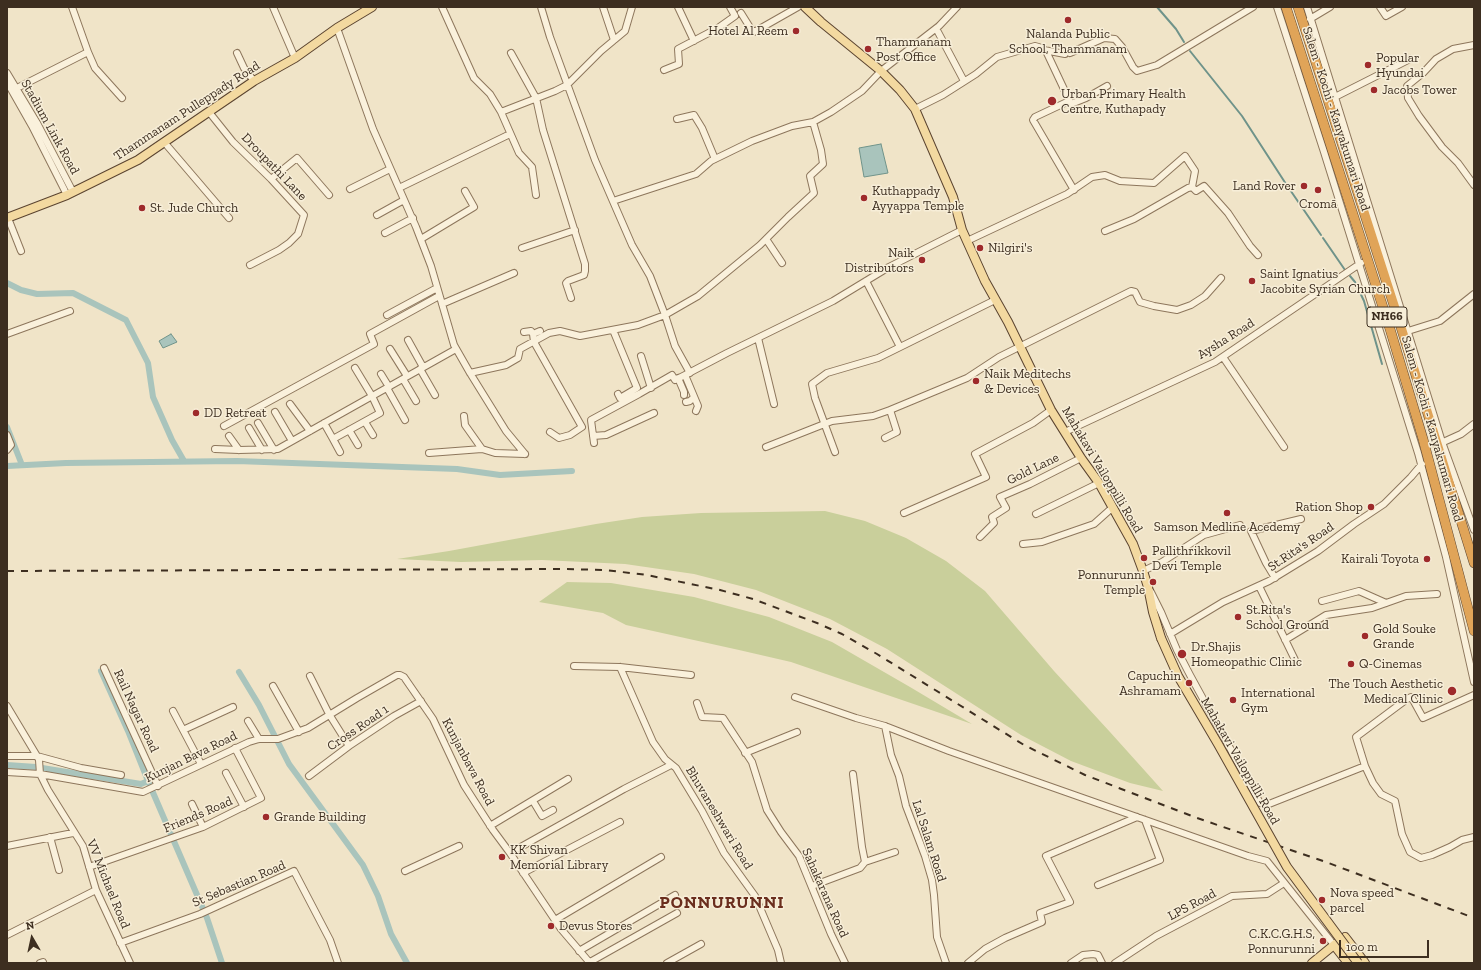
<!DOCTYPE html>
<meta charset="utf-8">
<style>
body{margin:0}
#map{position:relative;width:1481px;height:970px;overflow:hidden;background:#f0e4c8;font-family:"Zilla Slab",serif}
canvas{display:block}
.frame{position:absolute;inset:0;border:8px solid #3d2e20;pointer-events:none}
.north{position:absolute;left:12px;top:918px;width:40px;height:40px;-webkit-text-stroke:3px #f7eed8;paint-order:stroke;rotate:351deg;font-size:11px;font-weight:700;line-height:16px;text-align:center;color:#3d2e20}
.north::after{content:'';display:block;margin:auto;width:14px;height:18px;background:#3d2e20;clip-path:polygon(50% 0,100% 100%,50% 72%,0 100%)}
.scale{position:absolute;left:1339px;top:940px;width:90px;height:18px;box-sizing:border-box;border:2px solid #3d2e20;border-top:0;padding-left:5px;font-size:12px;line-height:14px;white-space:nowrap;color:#3d2e20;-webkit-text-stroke:3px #f7eed8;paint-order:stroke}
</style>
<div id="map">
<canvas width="1481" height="970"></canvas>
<div class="frame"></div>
<div class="north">N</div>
<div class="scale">100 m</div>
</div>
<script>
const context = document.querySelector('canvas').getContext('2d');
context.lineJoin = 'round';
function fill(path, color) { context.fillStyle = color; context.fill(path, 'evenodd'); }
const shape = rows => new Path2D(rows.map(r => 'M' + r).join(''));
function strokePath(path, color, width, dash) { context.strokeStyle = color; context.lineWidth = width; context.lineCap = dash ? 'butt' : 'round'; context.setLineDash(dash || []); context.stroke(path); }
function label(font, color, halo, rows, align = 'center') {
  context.font = font + ' "Zilla Slab",serif'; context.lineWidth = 3; context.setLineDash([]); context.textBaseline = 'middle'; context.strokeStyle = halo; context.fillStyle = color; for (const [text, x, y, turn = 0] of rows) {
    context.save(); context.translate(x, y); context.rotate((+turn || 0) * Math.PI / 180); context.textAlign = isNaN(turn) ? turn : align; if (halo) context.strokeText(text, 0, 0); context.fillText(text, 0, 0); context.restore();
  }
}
const green = shape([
 [825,511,865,521,906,538,946,561,985,591,1054,671,1110,732,1163,791,1130,783,1071,761,1021,735,887,649,830,619,756,590,694,574,625,564,542,560,461,562,397,559,449,551,596,524,642,517,701,513],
 [567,582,611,583,694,597,769,617,832,642,910,687,972,724,791,662,739,650,626,625,603,613,539,602]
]);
const water = shape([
 [881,144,888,173,864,177,859,148,881,144],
 [171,334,177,342,163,348,159,341,171,334]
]);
const stream = shape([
 [1157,7,1176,29,1184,42],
 [1190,51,1242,116,1286,184,1321,235],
 [1323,238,1345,270],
 [1350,276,1355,282,1364,301,1382,364]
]);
const canal = shape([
 [7,283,21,290,37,294,73,293,126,320,148,363,153,397,172,440,184,461],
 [7,427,22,465],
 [7,466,66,463,237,461,457,469,500,475,572,471],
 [101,671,128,731,148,781,207,918,222,963],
 [239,672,259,705,289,764,363,865,378,896,391,934,407,963],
 [7,765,36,767,141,784,148,781]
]);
const minor = shape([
 [273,7,295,58],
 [442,7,474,78,490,94,501,112,555,91,567,85,601,51,625,31,632,7],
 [541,7,550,37,595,160,632,245,650,276,665,315,675,346,690,373],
 [603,7,614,40],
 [678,7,694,41],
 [1277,7,1324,152,1418,453,1446,557,1474,682],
 [1307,7,1442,442,1474,530],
 [1380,7,1386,16,1402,7],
 [741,13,751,29,754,32,798,7],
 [1310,19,1330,7],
 [337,28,373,129,416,227,431,266,454,345,470,373,506,431,525,454],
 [938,32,964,81],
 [1474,45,1453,49,1436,59,1423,73,1407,86,1408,98,1419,116,1442,147,1458,163,1474,185],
 [1044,50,1065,54],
 [88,52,95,68,122,98],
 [237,53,244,68,254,81],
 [511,53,536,98,543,130,585,264,585,271,584,275,568,281,566,283,571,298],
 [1070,53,1104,38,1115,39,1122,47,1133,67,1137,71,1157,65,1253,7],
 [664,70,679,64,678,49,718,28,735,16,730,7],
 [7,73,37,123,73,192],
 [7,82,32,126,67,195],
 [13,90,88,52,72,7],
 [1335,97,1410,59],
 [1069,101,1035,117,1033,120,1074,190],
 [915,109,943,95,976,74,997,57,1035,46,1042,48,1046,51,1071,104,1086,98,1107,86],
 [209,112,233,142,271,179,304,215,298,234,289,243,279,250,250,265],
 [501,112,519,153,532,167,536,195],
 [677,119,694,115,702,128,715,159],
 [164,142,229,218],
 [271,179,297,158,329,195],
 [399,188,510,134],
 [350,189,390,169],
 [613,201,696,174,711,161,752,141,792,126,813,122],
 [377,215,404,200],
 [8,218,21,251],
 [1105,231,1134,219,1188,188,1192,187,1196,191,1204,186,1228,213,1250,246,1258,255],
 [385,233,413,218],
 [421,239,474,207,465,191],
 [766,239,782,263],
 [967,241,1067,194,1092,177,1105,175,1120,181,1154,183,1185,156,1195,171,1192,187],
 [522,248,575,230],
 [866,281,900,347],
 [442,304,514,273],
 [387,315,437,288],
 [613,330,637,388,620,398,618,394],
 [540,331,533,334,534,342,582,427,570,435,559,438,550,432],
 [1408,331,1440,321,1474,294],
 [524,332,531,331,533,334],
 [7,334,70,311],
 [758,338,774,404],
 [408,340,423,367],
 [390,349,407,376],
 [641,356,651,388],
 [1223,357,1284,447],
 [420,369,435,395],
 [470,373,506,365,518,358,520,349,549,333,560,331,580,336,638,325,665,315,698,296,760,245,788,217,814,193,810,176,823,164,821,150,813,122,831,112,862,91,881,71,939,26,957,7],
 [381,374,389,387],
 [678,378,684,392,684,395],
 [403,379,416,401],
 [387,388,405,420],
 [686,402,690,401,694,397],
 [290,404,310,431],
 [696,411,698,406,685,375,727,353,833,301,889,267,962,230],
 [275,412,292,441],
 [464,416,465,425,482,449],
 [365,422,373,435],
 [258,423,274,450],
 [324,423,333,439,380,413,372,396,355,368],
 [224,426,374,344,370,334,439,296],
 [249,428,262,450],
 [349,430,358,445],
 [1065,432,1215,362,1361,263],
 [7,435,11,445,7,450],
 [229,436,239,450],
 [593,436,606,435,654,413],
 [885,438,897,432,890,410,967,378,999,357,1131,291,1135,292,1140,302,1154,306,1177,310,1191,305,1205,296,1221,278],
 [333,439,340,452],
 [594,443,591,420,639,394,672,375,675,380,685,375],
 [1439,444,1461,434,1474,424],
 [766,447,832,421,873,416,890,410],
 [215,449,239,450,278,449,456,349],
 [835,452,815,398,812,384,827,373,878,358,995,300],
 [429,453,482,449,495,453,525,454],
 [904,513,986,477,975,454,1033,423,1051,410],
 [1036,514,1099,483],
 [980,537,994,523,992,517,1006,508,1000,497,1030,484,1081,458],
 [1023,544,1042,542,1094,524,1113,507],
 [1143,571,1162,562,1204,535,1240,525],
 [1275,578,1266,563,1251,531,1301,519],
 [1259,586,1296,662],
 [1151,592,1161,612,1177,650,1190,675,1260,803,1269,804,1365,766,1373,783,1381,794,1395,801,1402,834,1410,852,1421,858,1432,855,1450,847,1462,840,1474,837],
 [1322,601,1359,591,1386,603],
 [1170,634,1223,602,1269,581,1318,551,1354,524,1384,504,1411,477,1422,464],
 [1285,640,1326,615,1372,608,1406,596,1437,594],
 [574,666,620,667,691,675],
 [620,667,653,742,665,759,676,768,702,811,724,853,755,896,778,950,781,963],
 [104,668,158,786],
 [310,676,329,714,349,746],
 [273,686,299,732],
 [795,697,856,718,885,726,949,751,1248,856,1267,861,1334,945],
 [697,703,702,717,723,718,752,762,767,810,781,832,799,856,831,934,845,963],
 [7,706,37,756,39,760,40,774,48,790,83,846,96,890,130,963],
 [173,711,201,764],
 [248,721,259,739],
 [885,726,891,755,899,776,906,806,925,856,932,880,934,895,937,937,946,963],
 [183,730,233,707],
 [745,753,797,732],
 [7,756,37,756,81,768,121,775],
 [1365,766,1356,737,1407,699,1411,697,1412,698,1423,718,1474,695],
 [7,772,40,774,143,792,249,742,259,739,278,739,308,728,357,698,397,675,400,675,404,677,433,719,464,785,493,830,510,853,561,929,590,963],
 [226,773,244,807],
 [853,774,862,847,865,862],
 [309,776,349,746,394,716,421,701],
 [533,801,542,816,553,810],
 [192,804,203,827],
 [490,826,568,779],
 [50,837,59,870],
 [7,846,73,833],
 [510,853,624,789,671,765],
 [89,867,203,827,261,798,235,748],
 [405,871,459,846],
 [523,873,620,822],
 [1098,885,1160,860,1145,820],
 [812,886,860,868,865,862,895,852],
 [555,920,661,857],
 [7,935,96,890],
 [120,943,200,914,294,871,330,940,338,963],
 [579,951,675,895],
 [590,962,677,913],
 [40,963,43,962],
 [667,963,701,944],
 [968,963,985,949,1005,938,1042,922,1040,913,1070,902,1046,856,1137,817],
 [1071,963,1083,955,1093,954,1098,955,1102,963],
 [1115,963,1156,936,1232,896,1267,894,1284,883]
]);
const major = shape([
 [805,7,821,22,881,71,900,90,915,109,953,197,962,230,985,281,1008,322,1051,410,1081,458,1099,483,1133,544,1143,571,1148,587,1153,612,1161,638],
 [7,218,67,195,138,160,254,81,295,58,337,28,372,7],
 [1312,963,1334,945],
 [1348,963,1334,945,1345,937,1365,963]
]);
const highway = shape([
 [1286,7,1390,329,1423,439,1474,631],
 [1298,7,1400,324,1474,563]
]);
const rail = shape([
 [7,571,566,569,605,570,647,575,720,590,753,599,817,623,842,634,877,654,1024,745,1085,775,1197,818,1326,862,1474,918]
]);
const majorBridge = shape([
 [1161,638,1178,676,1218,744,1287,867,1358,963]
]);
const markers = [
 [1068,20,4,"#9e2a2b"],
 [796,31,4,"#9e2a2b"],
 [868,49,4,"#9e2a2b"],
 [1368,65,4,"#9e2a2b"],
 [1374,90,4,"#9e2a2b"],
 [1052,101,5,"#9e2a2b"],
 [1304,186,4,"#9e2a2b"],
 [1318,190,4,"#9e2a2b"],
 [864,198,4,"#9e2a2b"],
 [142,208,4,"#9e2a2b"],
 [980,248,4,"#9e2a2b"],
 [922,260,4,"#9e2a2b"],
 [1252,281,4,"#9e2a2b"],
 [976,381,4,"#9e2a2b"],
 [196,413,4,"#9e2a2b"],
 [1371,507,4,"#9e2a2b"],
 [1227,513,4,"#9e2a2b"],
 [1144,558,4,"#9e2a2b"],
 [1427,559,4,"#9e2a2b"],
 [1153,582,4,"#9e2a2b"],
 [1238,617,4,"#9e2a2b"],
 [1365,636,4,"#9e2a2b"],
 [1182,654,5,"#9e2a2b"],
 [1351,664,4,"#9e2a2b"],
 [1189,683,4,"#9e2a2b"],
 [1452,691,5,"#9e2a2b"],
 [1233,700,4,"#9e2a2b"],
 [266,817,4,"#9e2a2b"],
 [502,857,4,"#9e2a2b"],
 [1322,900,4,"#9e2a2b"],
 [551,926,4,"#9e2a2b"],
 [1323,941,4,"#9e2a2b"]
];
const shields = [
 [1387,317,40]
];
const shieldNames = [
 ["NH66",1387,317]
];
const poiNames = [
 ["Hotel Al Reem",788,31,"right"],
 ["Nalanda Public",1068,34,"center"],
 ["School, Thammanam",1068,49,"center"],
 ["Thammanam",876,42],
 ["Post Office",876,57],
 ["Popular",1376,58],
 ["Hyundai",1376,73],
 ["Jacobs Tower",1382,90],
 ["Urban Primary Health",1061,94],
 ["Centre, Kuthapady",1061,109],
 ["Land Rover",1296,186,"right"],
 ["Kuthappady",872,191],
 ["Ayyappa Temple",872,206],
 ["Cromā",1318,204,"center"],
 ["St. Jude Church",150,208],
 ["Nilgiri's",988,248],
 ["Naik",914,253,"right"],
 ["Distributors",914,268,"right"],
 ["Saint Ignatius",1260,274],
 ["Jacobite Syrian Church",1260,289],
 ["Naik Meditechs",984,374],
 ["& Devices",984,389],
 ["DD Retreat",204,413],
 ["Ration Shop",1363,507,"right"],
 ["Samson Medline Acedemy",1227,527,"center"],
 ["Pallithrikkovil",1152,551],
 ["Devi Temple",1152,566],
 ["Kairali Toyota",1419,559,"right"],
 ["Ponnurunni",1145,575,"right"],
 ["Temple",1145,590,"right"],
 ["St.Rita's",1246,610],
 ["School Ground",1246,625],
 ["Gold Souke",1373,629],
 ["Grande",1373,644],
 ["Dr.Shajis",1191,647],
 ["Homeopathic Clinic",1191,662],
 ["Q-Cinemas",1359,664],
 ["Capuchin",1181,676,"right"],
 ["Ashramam",1181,691,"right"],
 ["The Touch Aesthetic",1443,684,"right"],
 ["Medical Clinic",1443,699,"right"],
 ["International",1241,693],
 ["Gym",1241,708],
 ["Grande Building",274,817],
 ["KK Shivan",510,850],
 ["Memorial Library",510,865],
 ["Nova speed",1330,893],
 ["parcel",1330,908],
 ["Devus Stores",559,926],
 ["C.K.C.G.H.S,",1315,934,"right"],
 ["Ponnurunni",1315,949,"right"]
];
const streetNames = [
 ["Thammanam Pulleppady Road",187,111,-33],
 ["Salem - Kochi - Kanyakumari Road",1336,119,72],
 ["Stadium Link Road",50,127,61],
 ["Droupathi Lane",274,167,46],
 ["Aysha Road",1226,339,-32],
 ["Salem - Kochi - Kanyakumari Road",1432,429,74],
 ["Gold Lane",1033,469,-26],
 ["Mahakavi Vailoppilli Road",1102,470,59],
 ["St.Rita's Road",1301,547,-34],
 ["Rail Nagar Road",136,711,65],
 ["Cross Road 1",358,728,-34],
 ["Kunjan Bava Road",191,757,-26],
 ["Mahakavi Vailoppilli Road",1240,761,60],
 ["Kunjanbava Road",468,762,62],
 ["Friends Road",198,815,-23],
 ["Bhuvaneshwari Road",719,818,59],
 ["Lal Salam Road",929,841,72],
 ["VV Michael Road",108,884,68],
 ["St Sebastian Road",239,884,-23],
 ["Sahakarana Road",825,893,66],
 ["LPS Road",1192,905,-28]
];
const districtNames = [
 ["PONNURUNNI",722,903]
];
fill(green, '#c9cf9b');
fill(water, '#a9c4bc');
strokePath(water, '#6f938a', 1);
strokePath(stream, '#6f938a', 2);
strokePath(canal, '#a9c4bc', 6);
strokePath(minor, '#8d765c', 8);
strokePath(major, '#5b4430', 10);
strokePath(highway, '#5b4430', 10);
strokePath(minor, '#faf1dc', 6);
strokePath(major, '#f3d9a0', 8);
strokePath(highway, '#e0a458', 9);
strokePath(rail, '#3d2e20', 2, [7, 7]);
strokePath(majorBridge, '#5b4430', 10, []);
strokePath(majorBridge, '#f3d9a0', 8);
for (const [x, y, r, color] of markers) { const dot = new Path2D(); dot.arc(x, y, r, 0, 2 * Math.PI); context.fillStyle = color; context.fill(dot); strokePath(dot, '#f7eed8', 1.5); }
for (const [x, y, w] of shields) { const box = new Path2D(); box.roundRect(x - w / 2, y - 10, w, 20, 3); context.fillStyle = '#f7eed8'; context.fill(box); strokePath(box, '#3d2e20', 1); }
label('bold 12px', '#3d2e20', null, shieldNames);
label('13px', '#3d2e20', '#f7eed8', poiNames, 'left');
label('13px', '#3d2e20', '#f7eed8', streetNames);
context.letterSpacing = '1px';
label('bold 17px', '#6b2e1e', '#f7eed8', districtNames);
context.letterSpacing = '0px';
</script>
